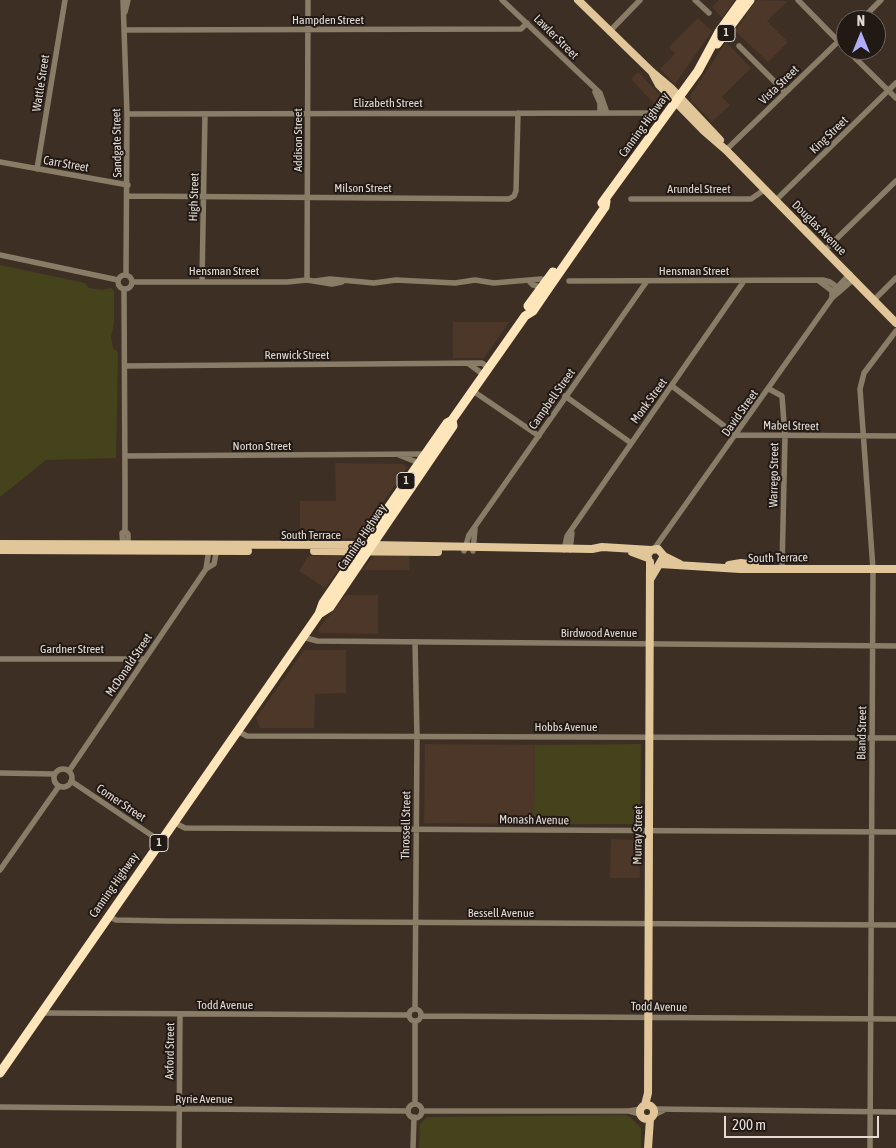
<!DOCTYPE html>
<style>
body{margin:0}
#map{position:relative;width:896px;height:1148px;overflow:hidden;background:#3e2f25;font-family:"Asap Condensed",sans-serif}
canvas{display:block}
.north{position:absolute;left:836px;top:10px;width:50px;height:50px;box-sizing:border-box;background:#201914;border:1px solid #6e6661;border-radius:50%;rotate:0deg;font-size:14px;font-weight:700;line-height:20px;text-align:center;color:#e4dad4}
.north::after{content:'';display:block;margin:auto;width:18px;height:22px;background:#b1adfa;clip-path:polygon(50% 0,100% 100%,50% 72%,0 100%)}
.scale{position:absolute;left:724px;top:1116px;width:155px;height:22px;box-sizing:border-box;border:2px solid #e4dad4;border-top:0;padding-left:6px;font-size:15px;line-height:18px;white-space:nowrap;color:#e4dad4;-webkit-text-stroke:4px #201914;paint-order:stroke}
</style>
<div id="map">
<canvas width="896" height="1148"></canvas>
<div class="north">N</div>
<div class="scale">200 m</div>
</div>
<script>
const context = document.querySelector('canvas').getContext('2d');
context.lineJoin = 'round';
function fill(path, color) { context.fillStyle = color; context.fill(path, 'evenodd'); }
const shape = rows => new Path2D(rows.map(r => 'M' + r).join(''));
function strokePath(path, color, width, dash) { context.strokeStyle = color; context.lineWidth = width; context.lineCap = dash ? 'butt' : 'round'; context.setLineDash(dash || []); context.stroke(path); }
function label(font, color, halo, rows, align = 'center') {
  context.font = font + ' "Asap Condensed",sans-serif'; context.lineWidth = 4; context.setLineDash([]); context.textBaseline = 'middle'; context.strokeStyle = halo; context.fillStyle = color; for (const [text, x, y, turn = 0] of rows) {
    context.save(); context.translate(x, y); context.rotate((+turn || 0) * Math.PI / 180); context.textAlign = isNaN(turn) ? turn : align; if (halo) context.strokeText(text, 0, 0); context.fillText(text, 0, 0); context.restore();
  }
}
const built = shape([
 [719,0,735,0,722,18,712,7],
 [756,0,788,1,767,21,788,42,768,62,735,31],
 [698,18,712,31,675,84,660,69,675,54,669,47],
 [726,42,751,68,722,97,730,105,712,122,691,101,690,96],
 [638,72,664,99,657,107,631,79],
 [453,322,509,322,484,358,453,358],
 [335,463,403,464,407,467,359,538,300,540,300,501,336,501],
 [308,556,340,556,344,562,325,588,299,571],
 [374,556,410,556,409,570,362,570],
 [346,595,378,595,378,634,321,633,318,630],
 [304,650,346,650,346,693,315,694,314,728,260,728,256,718],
 [425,744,535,745,534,824,424,823],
 [611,839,635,840,639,843,640,878,610,878]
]);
const green = shape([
 [0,265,85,283,89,288,102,290,111,288,114,291,114,323,111,337,113,348,118,352,116,458,46,460,0,497],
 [641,744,640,824,534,824,535,745],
 [625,1115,630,1117,641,1128,641,1148,419,1148,420,1124,427,1117]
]);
const minor = shape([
 [123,0,127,114,126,274],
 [502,0,600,93,607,113],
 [695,0,709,13],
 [798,0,846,49],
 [125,12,128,0],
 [861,20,881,0],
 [126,30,521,29,527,23],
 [609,32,640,0],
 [739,46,785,92],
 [847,50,896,98],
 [595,92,600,103,600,113],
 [127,114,648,113],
 [726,150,846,34],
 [0,162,128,185],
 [37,169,65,0],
 [128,196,509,199,514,196,516,191,518,113],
 [631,199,751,199,764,190],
 [775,201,896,83],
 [825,250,896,181],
 [0,255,118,280],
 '118 282a7 7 0 1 1 14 0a7 7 0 1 1-14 0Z',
 [307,280,308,0],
 [202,281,205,114],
 [315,281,330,279,374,283,396,280,455,283,475,280,494,283,541,279,548,281],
 [529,281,533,285,545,288],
 [569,281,823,280,830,282,841,290],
 [819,281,835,293],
 [133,282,287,282,307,280,332,284,342,282],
 [832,298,832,293,850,274],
 [874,300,896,278],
 [469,364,484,375],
 [125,366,482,363,489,368],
 [672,386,736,435,896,436],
 [769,389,782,396,785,437,782,568],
 [473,391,539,436],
 [565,396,631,443],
 [399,455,419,463],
 [125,456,425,454],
 [125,531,128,534,128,547],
 [123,546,122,533,125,531,125,480,124,289],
 [654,549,832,298,854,279],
 [564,550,567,536,744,281],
 [570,550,572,533],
 [464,551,469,535,647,281],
 [473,551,475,529],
 [206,569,209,549],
 [303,637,317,641,896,646],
 [415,642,417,736,415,1009],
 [0,659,145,659],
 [237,731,247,736,896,738],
 '54 778a9 9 0 1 1 18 0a9 9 0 1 1-18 0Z',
 [69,771,206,569,214,564,217,548],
 [0,773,54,774],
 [71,781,160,841],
 [173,822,185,828,896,832],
 [0,870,59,786],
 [108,916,116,920,166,921,896,925],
 '409 1015a6 6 0 1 1 12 0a6 6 0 1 1-12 0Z',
 [41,1013,409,1015],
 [421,1016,896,1019],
 [415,1021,415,1104],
 '408 1111a7 7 0 1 1 14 0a7 7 0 1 1-14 0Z',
 [0,1107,408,1111],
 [654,1109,896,1112],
 [422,1111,629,1111,640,1114],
 [629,1111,641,1109],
 [654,1115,664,1110],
 [179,1148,180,1015],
 [413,1148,414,1117],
 [870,1148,873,569,860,389,864,373,896,331]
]);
const major = shape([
 [578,0,652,72,671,88,720,140],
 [652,72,659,85,704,131,726,150,896,323],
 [0,544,372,545,592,549,602,547,651,550],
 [0,550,248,551],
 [314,551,438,552],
 [632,552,648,558],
 [648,554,651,550,658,549,664,556,651,578],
 [664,556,680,564],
 [660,564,740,569,896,569],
 [729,565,741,563,755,565],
 '640 1112a7 7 0 1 1 14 0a7 7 0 1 1-14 0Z',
 [645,1105,648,1093,650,562],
 [648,1148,650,1119]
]);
const highway = shape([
 [717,44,750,0],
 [602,203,698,71,719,32,742,0],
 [528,306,553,272],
 [319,614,330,607,372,545,453,426,452,420],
 [0,1073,319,614,323,603,408,479,447,423,452,420,525,316,533,311,548,289,605,207,606,201]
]);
const shields = [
 [726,33,18],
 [406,481,18],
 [159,843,18]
];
const shieldNames = [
 ["1",726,33],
 ["1",406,481],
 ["1",159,843]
];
const streetNames = [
 ["Hampden Street",328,20],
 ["Lawler Street",556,37,45],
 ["Wattle Street",41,83,-81],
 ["Vista Street",779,85,-44],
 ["Elizabeth Street",388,103],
 ["Canning Highway",644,125,-54],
 ["King Street",829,135,-44],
 ["Addison Street",298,140,-90],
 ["Sandgate Street",117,143,-91],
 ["Carr Street",66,164,10],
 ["Milson Street",363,188],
 ["Arundel Street",699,189],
 ["High Street",194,197,-88],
 ["Douglas Avenue",819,228,45],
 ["Hensman Street",224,271],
 ["Hensman Street",694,271],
 ["Renwick Street",297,355],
 ["Campbell Street",552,399,-55],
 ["Monk Street",649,401,-54],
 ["David Street",740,413,-55],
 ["Mabel Street",791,426,1],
 ["Norton Street",262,446],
 ["Warrego Street",774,475,-89],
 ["South Terrace",311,535],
 ["Canning Highway",362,537,-56],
 ["South Terrace",778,558,-1],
 ["Birdwood Avenue",599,633],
 ["Gardner Street",72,649],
 ["McDonald Street",129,665,-56],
 ["Hobbs Avenue",566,727],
 ["Bland Street",862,733,-89],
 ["Comer Street",121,803,34],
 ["Monash Avenue",534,820,1],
 ["Throssell Street",406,825,-89],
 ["Murray Street",638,835,-89],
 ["Canning Highway",114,885,-55],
 ["Bessell Avenue",501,913],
 ["Todd Avenue",225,1005],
 ["Todd Avenue",659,1007,1],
 ["Axford Street",170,1051,-89],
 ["Ryrie Avenue",204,1099]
];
fill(built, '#4c3729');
fill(green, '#45431c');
strokePath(minor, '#897d68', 5.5);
strokePath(major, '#e1c69a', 8);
strokePath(highway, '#fee5ba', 9);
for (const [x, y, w] of shields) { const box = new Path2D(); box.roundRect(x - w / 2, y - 8.5, w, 17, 4); context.fillStyle = '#201914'; context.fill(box); strokePath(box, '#e4dad4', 1); }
label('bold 11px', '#e4dad4', null, shieldNames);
label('12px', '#e4dad4', '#201914', streetNames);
</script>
